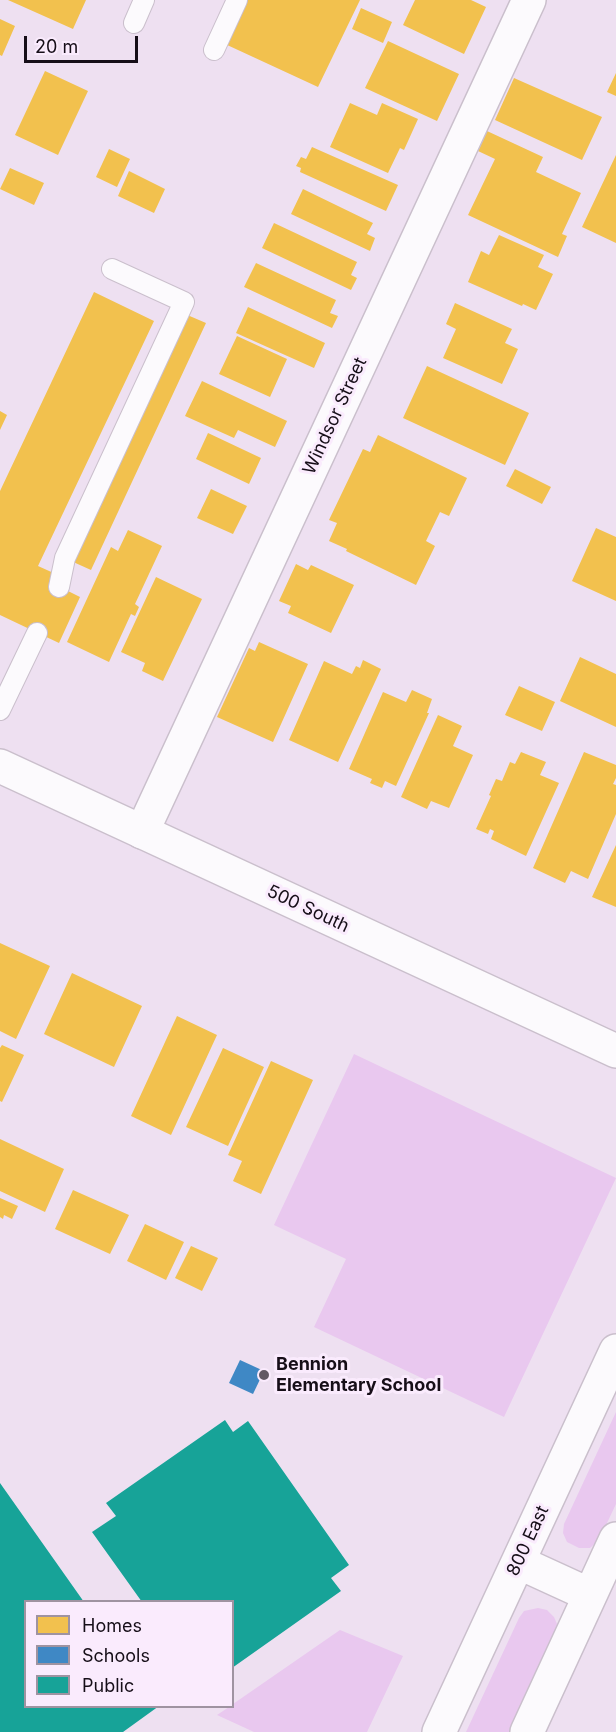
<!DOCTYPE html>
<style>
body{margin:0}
#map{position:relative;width:616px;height:1732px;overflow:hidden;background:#eee0f1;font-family:Inter,sans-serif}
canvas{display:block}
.legend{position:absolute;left:24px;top:1600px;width:210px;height:108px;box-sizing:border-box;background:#faebfd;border:2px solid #9f93a1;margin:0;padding:8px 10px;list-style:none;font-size:18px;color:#160e18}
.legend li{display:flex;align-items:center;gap:12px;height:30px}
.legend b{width:30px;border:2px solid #9f93a1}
.scale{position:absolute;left:24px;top:36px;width:114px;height:27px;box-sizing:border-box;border:3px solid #160e18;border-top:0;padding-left:8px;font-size:18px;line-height:21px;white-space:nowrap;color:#160e18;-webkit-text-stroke:4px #faebfd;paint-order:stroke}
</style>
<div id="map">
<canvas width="616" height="1732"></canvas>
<ul class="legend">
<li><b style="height:16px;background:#f2c14e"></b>Homes</li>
<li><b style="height:16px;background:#3f88c5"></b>Schools</li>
<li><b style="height:16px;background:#17a398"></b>Public</li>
</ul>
<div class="scale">20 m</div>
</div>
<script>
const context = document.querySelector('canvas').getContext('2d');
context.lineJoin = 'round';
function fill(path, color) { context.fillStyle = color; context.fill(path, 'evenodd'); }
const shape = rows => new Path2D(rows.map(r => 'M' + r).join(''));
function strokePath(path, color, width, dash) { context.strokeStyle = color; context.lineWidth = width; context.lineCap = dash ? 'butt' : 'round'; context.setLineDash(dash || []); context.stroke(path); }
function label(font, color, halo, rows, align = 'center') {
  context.font = font + ' Inter,sans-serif'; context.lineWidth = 6; context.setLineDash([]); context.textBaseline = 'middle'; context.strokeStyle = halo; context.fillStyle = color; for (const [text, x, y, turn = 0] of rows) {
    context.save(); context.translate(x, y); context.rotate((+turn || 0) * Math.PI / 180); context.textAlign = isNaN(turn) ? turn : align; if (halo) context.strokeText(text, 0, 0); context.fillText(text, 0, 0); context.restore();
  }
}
const green = shape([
 [354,1054,616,1178,504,1417,314,1327,346,1259,274,1225],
 [616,1412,616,1504,599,1540,590,1548,579,1548,567,1542,563,1533,564,1524],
 [538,1608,547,1610,554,1617,557,1624,556,1632,510,1732,466,1732,519,1618,524,1611],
 [340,1630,403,1656,367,1732,254,1732,217,1715,229,1707,232,1706,233,1704]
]);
const homes = shape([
 [8,0,86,0,73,29],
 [247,0,360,0,318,87,225,44],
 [415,0,471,0,486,7,464,54,403,25],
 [361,8,392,22,383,43,352,29],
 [0,19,15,26,2,56,0,55],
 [388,41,459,74,437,121,365,88],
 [45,71,88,91,58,155,15,135],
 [616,73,616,96,607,92],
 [514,78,602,117,582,160,495,120],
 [350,103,377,115,382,103,418,119,404,150,400,148,388,173,330,147],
 [487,131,543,157,536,172,581,193,562,234,567,236,558,257,468,215,495,159,478,151],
 [312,147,398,185,386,211,300,172,301,168,296,166,301,157,306,159],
 [109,149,130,159,117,187,96,177],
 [616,155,616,243,582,227],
 [10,168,44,183,34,205,0,189],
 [129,171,165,189,154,213,118,196],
 [303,189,373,223,367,234,375,238,370,251,291,214],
 [274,223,357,262,351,275,357,278,351,290,262,248],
 [499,235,544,255,538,267,553,274,536,310,523,304,522,306,468,282,481,251,489,255],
 [256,263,336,300,330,313,338,316,332,328,244,287],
 [94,292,154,321,38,566,58,575,54,584,80,597,59,643,0,615,0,491],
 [455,303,512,329,505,343,518,349,502,384,443,358,456,329,446,324],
 [248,307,325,343,314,368,236,333],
 [185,314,206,323,91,570,71,561],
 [237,336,287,359,270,397,219,374],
 [427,366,529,413,505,465,403,418],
 [202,381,287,421,275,447,238,430,234,438,185,416],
 [0,411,7,415,0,430],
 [208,433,261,458,249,484,196,459],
 [378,435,467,478,449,516,440,512,426,541,435,546,416,585,346,551,347,549,329,541,337,523,329,520,363,449,370,452],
 [515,469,551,487,542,504,506,486],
 [211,489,247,506,233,534,197,518],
 [596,528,616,537,616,601,572,581],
 [128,530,162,546,135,604,139,607,135,616,131,614,109,662,67,642,111,547,118,551],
 [296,564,308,570,311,565,354,585,331,633,288,613,291,606,279,601],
 [156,577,202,599,163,681,142,671,145,663,121,652],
 [259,642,308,664,273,742,217,717,249,648,255,651],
 [580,657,616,674,616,727,560,701],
 [363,660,381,669,338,762,289,740,324,661,352,674,356,666,360,668],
 [519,686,555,702,542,731,505,715],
 [412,690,432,699,427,713,429,713,396,786,385,781,382,788,370,783,372,779,349,769,383,692,406,702],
 [438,715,462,726,453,746,473,755,449,808,431,801,427,809,401,797],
 [521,752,546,762,540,775,559,783,526,856,491,839,494,831,490,829,488,834,476,829,491,796,489,795,496,779,502,781,510,762,515,764],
 [584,752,616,765,616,778,613,784,616,785,616,814,588,879,571,871,565,883,533,868],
 [616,845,616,907,592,897],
 [0,943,50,966,16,1039,0,1031],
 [72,973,142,1006,114,1067,44,1034],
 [177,1016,217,1035,171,1135,131,1116],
 [2,1045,24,1055,2,1102,0,1101,0,1048],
 [223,1048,264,1067,228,1146,186,1127],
 [271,1061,313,1080,261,1194,233,1181,242,1161,228,1155],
 [0,1139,64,1169,45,1212,0,1191],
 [73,1190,129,1215,110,1254,55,1229],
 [0,1198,18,1206,12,1219,4,1215,3,1219,0,1217],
 [145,1224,184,1242,166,1280,127,1261],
 [191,1246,218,1258,202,1291,175,1278]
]);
const schools = shape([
 [240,1360,264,1371,253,1394,229,1383]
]);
const public = shape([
 [225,1420,233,1432,248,1421,349,1565,331,1578,341,1591,232,1668,232,1602,142,1602,92,1532,116,1516,106,1503],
 [0,1483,84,1602,26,1602,26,1706,159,1706,123,1732,0,1732]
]);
const service = shape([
 [134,23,144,0],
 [214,50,237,0],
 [59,587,65,558,184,302,112,269],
 [0,710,37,633]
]);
const minor = shape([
 [142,832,529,0],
 [518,1562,590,1595],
 [439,1732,616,1351],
 [527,1732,616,1539]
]);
const tertiary = shape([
 [0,766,616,1051]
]);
const markers = [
 [264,1375,6,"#625864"]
];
const streetNames = [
 ["Windsor Street",335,416,-65],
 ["500 South",308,909,25],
 ["800 East",528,1541,-65]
];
const poiNames = [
 ["Bennion",276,1365],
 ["Elementary School",276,1386]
];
fill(green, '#e9c8ef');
fill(homes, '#f2c14e');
fill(schools, '#3f88c5');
fill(public, '#17a398');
strokePath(service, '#cabfcc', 22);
strokePath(minor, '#cabfcc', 36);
strokePath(tertiary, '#cabfcc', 36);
strokePath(service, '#fcfafd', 20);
strokePath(minor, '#fcfafd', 33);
strokePath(tertiary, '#fcfafd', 33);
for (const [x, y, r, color] of markers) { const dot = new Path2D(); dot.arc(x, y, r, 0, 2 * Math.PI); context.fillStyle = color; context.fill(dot); strokePath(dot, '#faebfd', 2); }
label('18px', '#160e18', '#faebfd', streetNames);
label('bold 18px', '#160e18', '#faebfd', poiNames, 'left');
</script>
